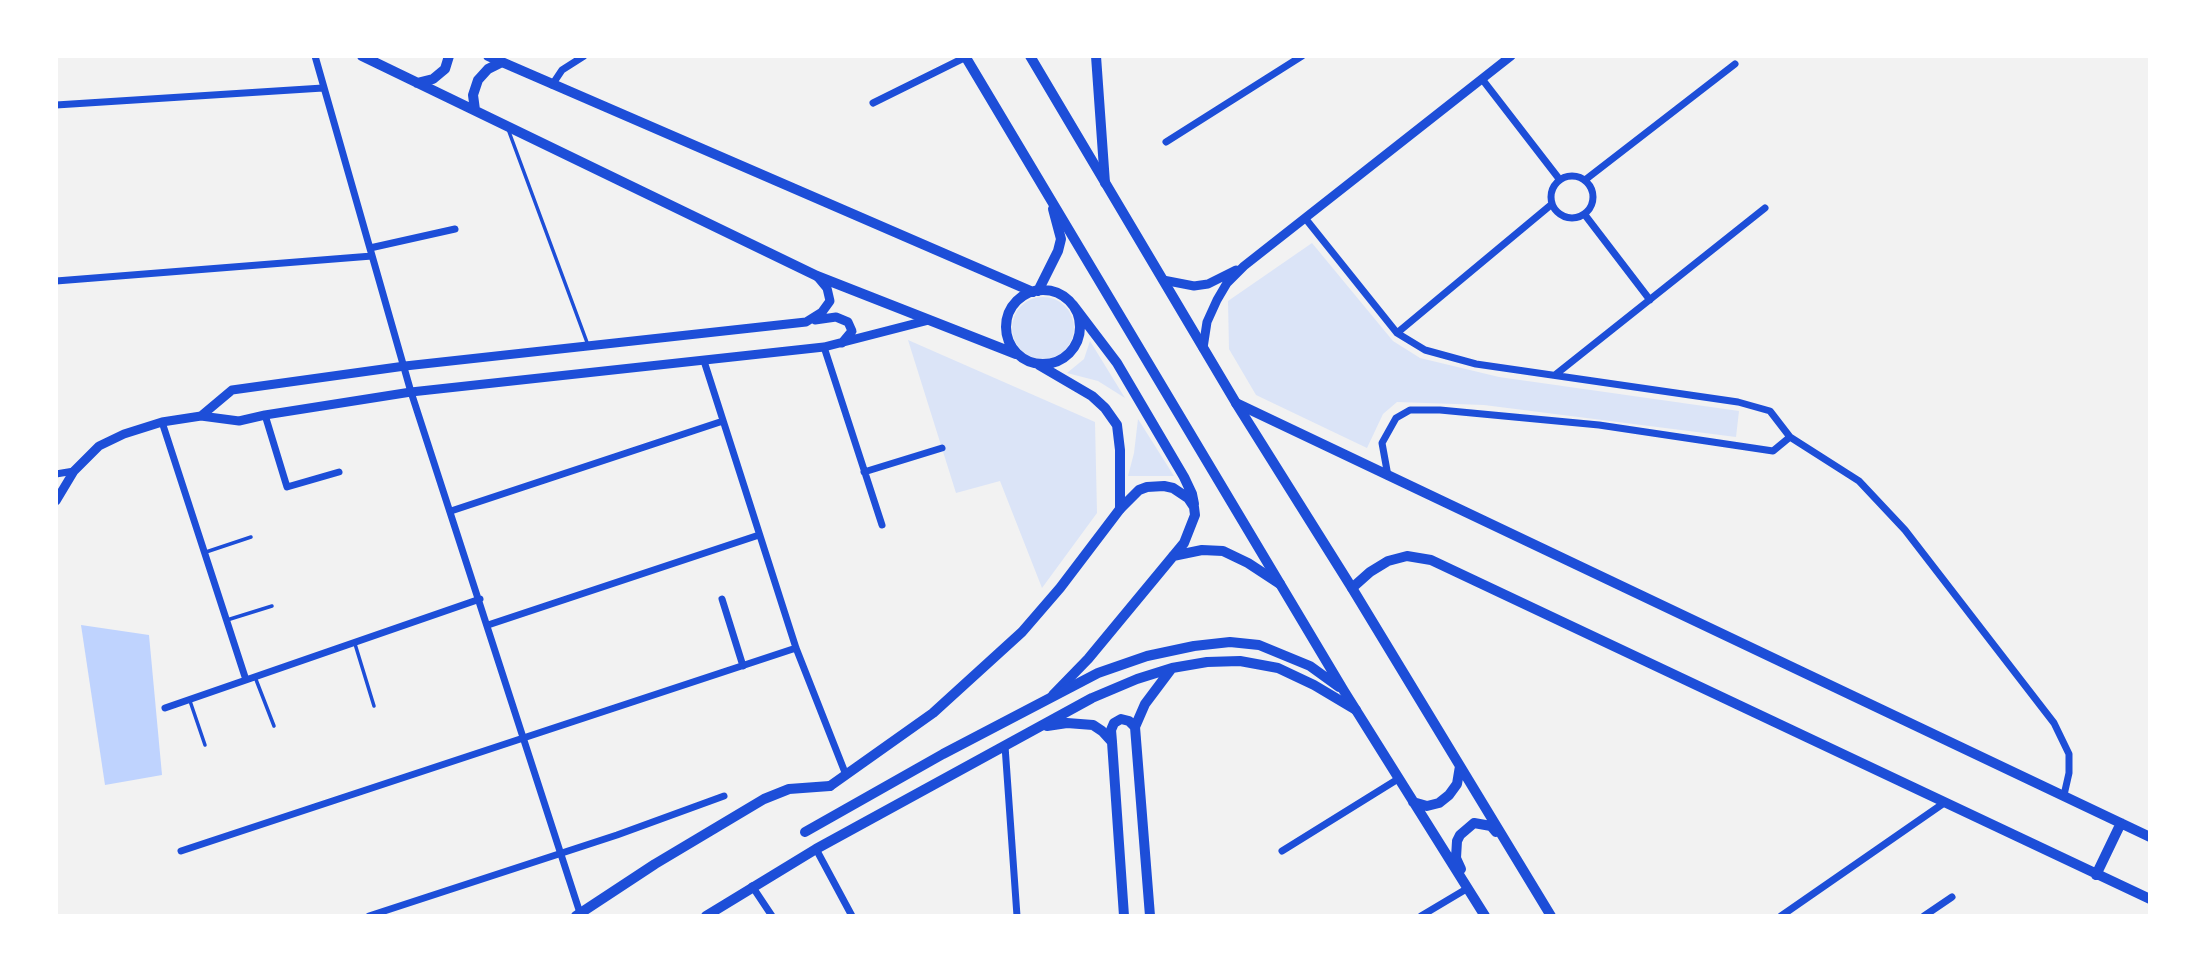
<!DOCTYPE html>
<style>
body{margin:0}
#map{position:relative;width:2206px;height:972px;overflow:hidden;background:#f2f2f2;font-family:"Noto Sans",sans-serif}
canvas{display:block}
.frame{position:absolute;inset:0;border:58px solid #fff;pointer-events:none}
</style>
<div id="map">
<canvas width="2206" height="972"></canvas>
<div class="frame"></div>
</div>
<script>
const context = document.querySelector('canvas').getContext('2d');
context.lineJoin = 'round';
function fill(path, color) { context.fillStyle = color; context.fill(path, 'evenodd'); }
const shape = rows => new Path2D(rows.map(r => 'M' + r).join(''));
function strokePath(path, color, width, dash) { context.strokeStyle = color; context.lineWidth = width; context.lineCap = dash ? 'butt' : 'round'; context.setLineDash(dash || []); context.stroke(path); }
const green = shape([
 [1312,243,1393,341,1420,358,1499,377,1739,411,1736,437,1484,405,1397,402,1383,414,1367,448,1256,395,1229,349,1228,301],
 '1012 328a31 31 0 1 1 62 0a31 31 0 1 1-62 0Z',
 [908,340,1095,422,1097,513,1042,588,1000,481,956,493],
 [1090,341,1125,398,1098,381,1067,373,1084,359],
 [1138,419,1174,476,1128,476,1134,453]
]);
const water = shape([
 [81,625,149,635,162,775,105,785]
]);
const service = shape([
 [508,129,588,345],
 [206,552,251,537],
 [227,620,272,606],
 [355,644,374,706],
 [255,677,274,726],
 [190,701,205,745]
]);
const minor = shape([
 [315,56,411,392,580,913],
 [1482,79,1560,180],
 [552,85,562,70,584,56],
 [873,103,966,57],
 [56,105,323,88],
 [1166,142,1302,56],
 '1551 197a21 21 0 1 1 42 0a21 21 0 1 1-42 0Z',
 [1585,180,1735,64],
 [1585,215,1650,300],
 [1305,218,1397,333,1425,350,1476,364,1738,402,1770,411,1790,437,1859,481,1905,530,2054,723,2069,754,2069,773,2064,795],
 [370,248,455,229],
 [56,281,372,256],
 [1397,333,1552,204],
 [824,347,882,525],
 [704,361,796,648,846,775],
 [1555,375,1765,208],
 [265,415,287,487,339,472],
 [162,422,246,680],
 [864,472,942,448],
 [56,474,74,471],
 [1388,476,1382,443,1396,418,1410,410,1440,410,1599,425,1773,451,1790,437],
 [451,511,723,421],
 [722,599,743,666],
 [488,625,759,535],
 [165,708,480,599],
 [1005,746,1017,916],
 [816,849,852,916],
 [181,851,796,648],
 [1282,851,1398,779],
 [752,886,772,916],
 [369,916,617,835,724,796],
 [1421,916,1468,888],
 [1781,916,1944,803],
 [1924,916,1952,897]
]);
const tertiary = shape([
 [1163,280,1194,286,1208,284,1236,270],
 [815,320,836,317,848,322,852,331,842,343],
 [1203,348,1207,322,1217,300,1227,283,1244,266,1511,56],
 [201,416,232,390,405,366,806,322,822,312,830,301,827,288,817,276],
 [56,501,74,471,99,446,124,434,162,422,201,416,239,421,265,415,411,392,824,347,929,320]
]);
const secondary = shape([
 [362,56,817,276,1016,354],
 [488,56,1033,292],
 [1096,56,1105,183],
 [417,83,433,79,445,69,449,56],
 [475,110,473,95,478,80,488,69,502,62],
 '1006 327a37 37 0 1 1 74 0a37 37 0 1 1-74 0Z',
 [1038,291,1058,251,1061,239,1053,209],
 [1073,305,1117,363,1184,477,1192,494,1194,504],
 [1039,365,1092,396,1105,408,1117,425,1120,450,1120,509],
 [1236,403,2150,837],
 [1173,556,1202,550,1223,551,1248,563,1280,584],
 [1352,588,1370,572,1388,561,1407,556,1431,560,2150,899],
 [1053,695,1088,659,1184,543,1195,515,1194,507,1188,498,1173,488,1164,486,1147,487,1139,490,1120,509],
 [1047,726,1067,723,1093,725,1102,731,1112,742,1124,916],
 [1112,742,1111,730,1114,723,1121,719,1129,721,1135,727],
 [2096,875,2121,823],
 [576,916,655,864,764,799,789,789,830,786],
 [706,916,816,849,1092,698,1137,679,1172,668,1207,662,1240,661,1278,668,1314,685,1356,710],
 [1150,916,1135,727,1145,704,1172,668]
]);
const primary = shape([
 [965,56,1344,691,1485,916],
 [1030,56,1236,403,1352,588,1551,916],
 [830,786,933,713,1022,632,1060,588,1120,509],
 [1413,802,1427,806,1439,803,1449,795,1457,784,1460,766],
 [805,832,943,754,1098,673,1147,656,1194,646,1230,642,1259,645,1310,666,1339,687],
 [1461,869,1456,858,1457,841,1460,835,1474,823,1491,826,1496,832]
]);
fill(green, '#dbe4f7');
fill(water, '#bfd3fe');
strokePath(service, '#1d4ed8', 3.5);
strokePath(minor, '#1d4ed8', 7);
strokePath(tertiary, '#1d4ed8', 9);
strokePath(secondary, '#1d4ed8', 10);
strokePath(primary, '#1d4ed8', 10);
</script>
